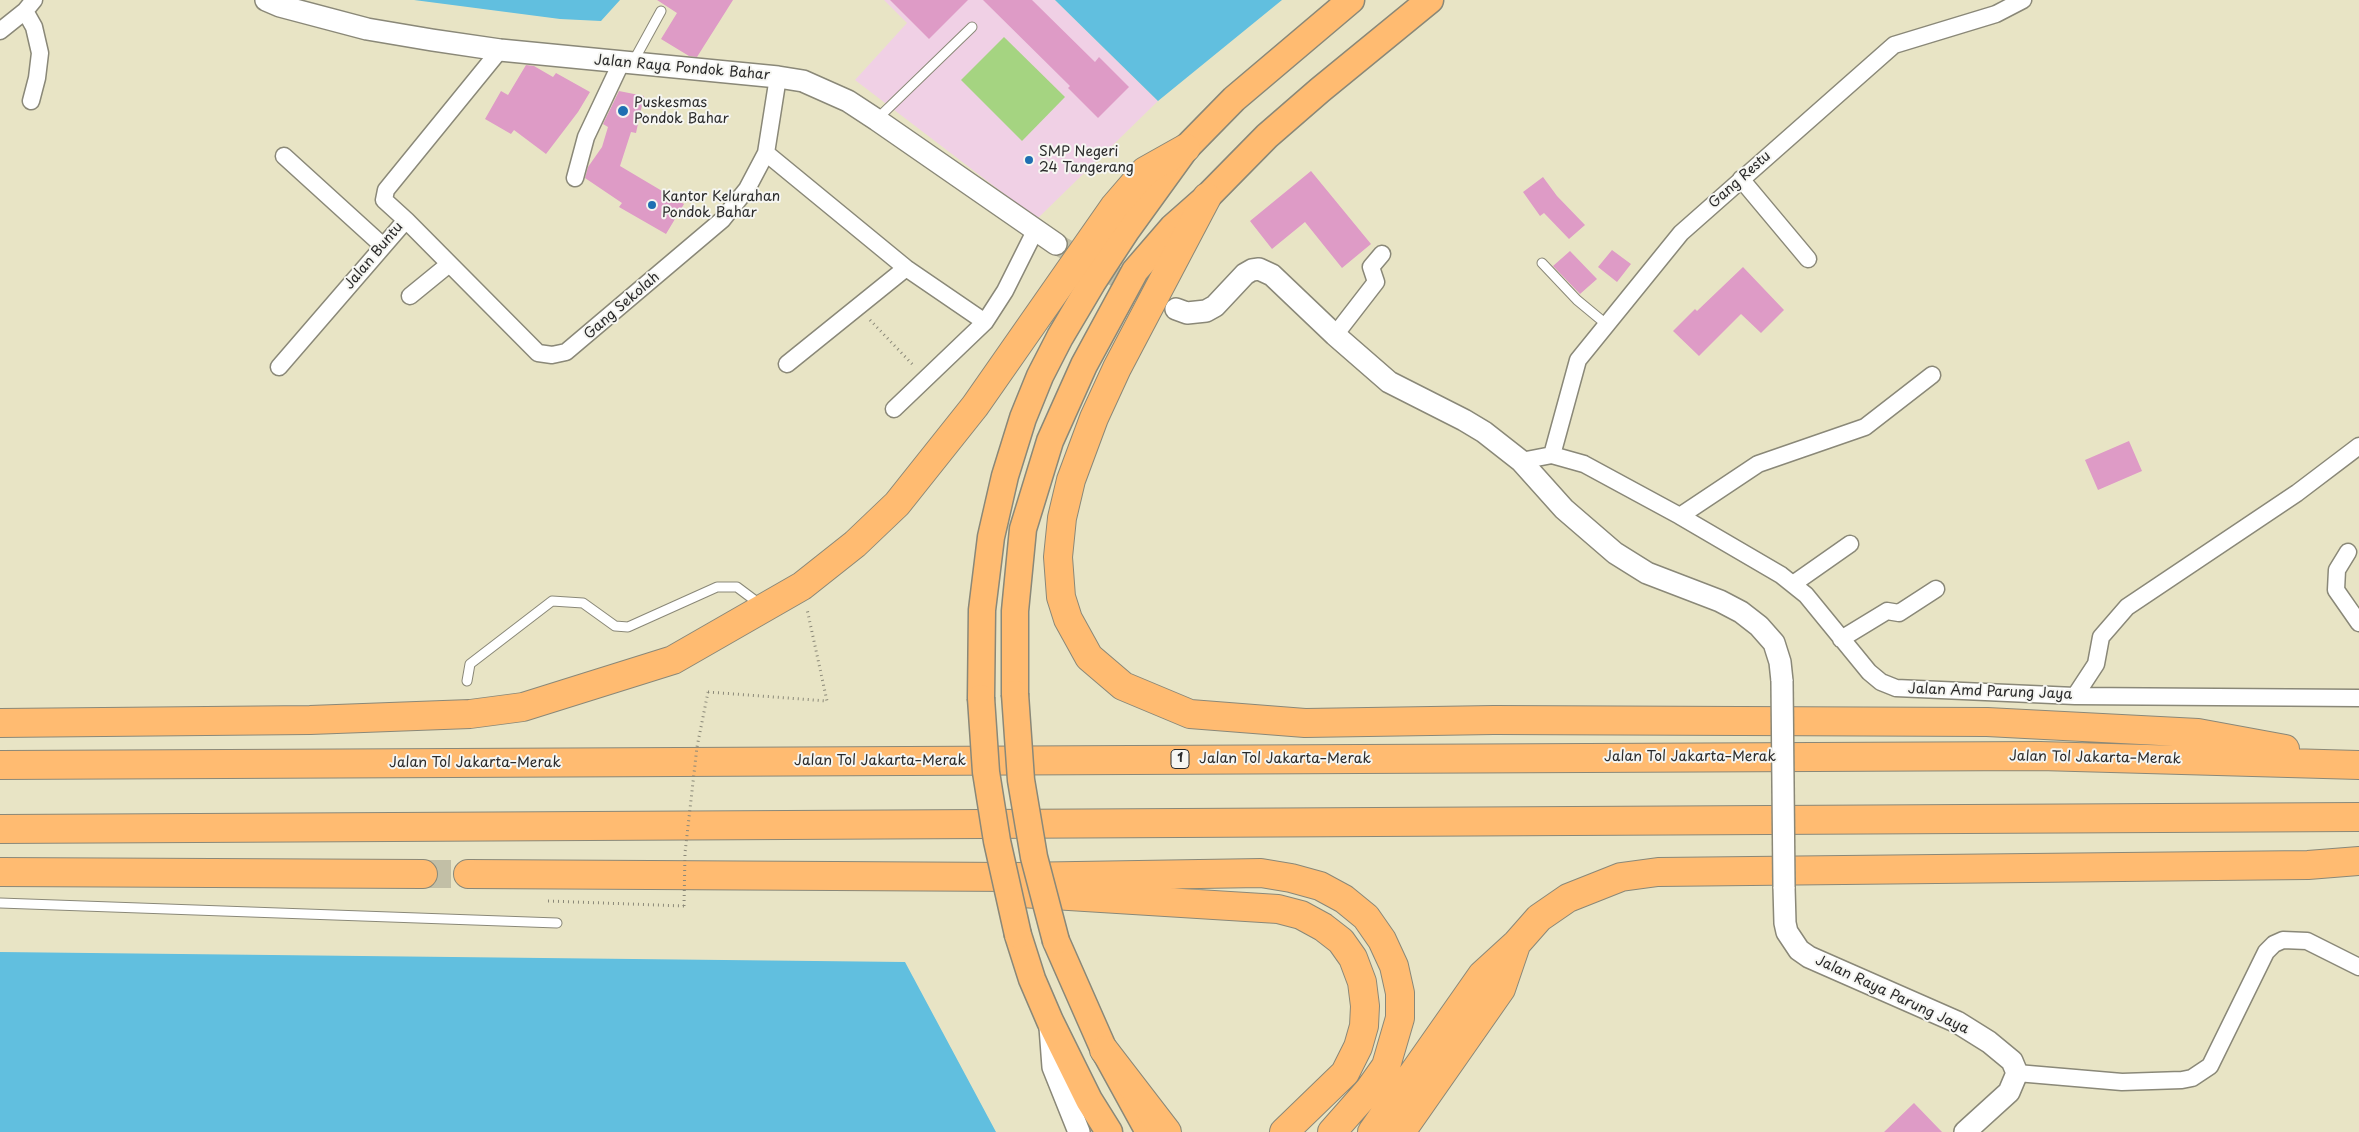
<!DOCTYPE html>
<meta charset="utf-8">
<style>
body{margin:0}
canvas{display:block;background:#e8e4c5}
</style>
<canvas width="2359" height="1132"></canvas>
<script>
const context = document.querySelector('canvas').getContext('2d');
context.lineJoin = 'round';
function fill(path, color) { context.fillStyle = color; context.fill(path, 'evenodd'); }
const shape = rows => new Path2D(rows.map(r => 'M' + r).join(''));
function strokePath(path, color, width, dash) { context.strokeStyle = color; context.lineWidth = width; context.lineCap = dash ? 'butt' : 'round'; context.setLineDash(dash || []); context.stroke(path); }
function label(font, color, halo, rows, align = 'center') {
  context.font = font + ' "Playpen Sans",sans-serif'; context.lineWidth = 4; context.setLineDash([]); context.textBaseline = 'middle'; context.strokeStyle = halo; context.fillStyle = color; for (const [text, x, y, turn = 0] of rows) {
    context.save(); context.translate(x, y); context.rotate((+turn || 0) * Math.PI / 180); context.textAlign = isNaN(turn) ? turn : align; if (halo) context.strokeText(text, 0, 0); context.fillText(text, 0, 0); context.restore();
  }
}
const built = shape([
 [884,0,1055,0,1158,101,1037,219,855,80,907,23]
]);
const green = shape([
 [1004,37,1065,97,1022,141,961,80]
]);
const water = shape([
 [414,0,620,0,601,21,560,19],
 [1055,0,1282,0,1158,101],
 [0,952,905,962,996,1132,0,1132]
]);
const building = shape([
 [657,0,733,0,697,57,689,56,661,39,677,13],
 [890,0,968,0,929,39],
 [983,0,1032,0,1095,62,1099,57,1129,87,1098,118,1068,88,1070,86],
 [526,65,534,66,553,77,556,73,590,92,578,112,546,154,514,130,511,134,485,119,501,91,508,95],
 [619,91,644,96,636,133,631,132,620,166,684,204,666,234,619,207,622,203,585,178,588,167,602,147,608,127,603,124],
 [1311,171,1371,244,1342,268,1305,222,1272,249,1250,221],
 [1543,177,1557,196,1585,225,1569,239,1544,213,1540,216,1523,192],
 [1612,250,1631,264,1617,282,1598,267],
 [1570,251,1597,279,1580,294,1553,266],
 [1743,267,1784,310,1761,333,1741,314,1699,356,1673,331,1695,309,1697,311],
 [2129,441,2142,471,2098,490,2085,460],
 [1914,1103,1942,1132,1884,1132]
]);
const tertiaryTunnel = shape([
 [1056,244,1167,304]
]);
const motorwayTunnel = shape([
 [423,874,468,874]
]);
const path = shape([
 [870,320,914,366],
 [708,692,827,701,807,609],
 [548,901,684,906]
]);
const service = shape([
 [633,62,661,11],
 [877,119,972,27],
 [1542,263,1577,300,1606,324],
 [467,681,470,664,552,601,583,603,615,626,628,627,717,587,737,587,761,605],
 [0,903,557,923]
]);
const minor = shape([
 [25,11,34,27,40,53,37,78,31,101],
 [0,31,25,11,34,0],
 [766,153,906,268,985,322],
 [284,156,383,246],
 [575,178,586,137,621,63],
 [1741,179,1808,259],
 [406,220,538,353,552,355,566,352,722,220,747,189,766,153,778,77],
 [410,296,448,265],
 [1335,335,1376,282,1371,267,1382,254],
 [787,364,906,268],
 [279,367,406,220,384,200,386,190,500,50],
 [894,409,985,322,1005,291,1035,231],
 [1552,455,1578,360,1681,233,1894,45,1996,14,2023,0],
 [1521,461,1552,455,1584,464,1680,516,1781,575,1806,595,1869,672,1881,682,1896,688,2075,696,2359,698],
 [1680,516,1758,464,1865,427,1932,375],
 [2348,552,2337,570,2336,590,2359,623],
 [1793,584,1850,544],
 [1841,639,1887,611,1899,613,1936,589],
 [2075,696,2096,664,2101,637,2127,607,2297,493,2359,446],
 [2017,1073,2122,1082,2182,1080,2192,1078,2210,1066,2266,952,2274,944,2283,940,2307,941,2359,967]
]);
const tertiary = shape([
 [266,0,280,6,367,29,432,40,500,50,778,77,803,81,848,101,877,120,1056,244],
 [1176,309,1187,313,1206,311,1215,306,1245,274,1252,270,1259,269,1272,275,1335,335,1389,382,1464,420,1484,432,1521,461,1564,509,1615,553,1647,573,1720,601,1741,612,1759,626,1774,643,1780,662,1782,681],
 [1784,887,1785,923,1787,932,1799,950,1809,957,1957,1022,1989,1042,2012,1061,2017,1073,2009,1092,1965,1132],
 [1050,1027,1053,1067,1079,1132]
]);
const primary = shape([
 [1015,694,1015,611,1023,529,1050,441,1084,365,1135,271,1173,227,1207,197,1267,136,1320,90,1430,0],
 [981,698,982,610,991,537,1005,476,1023,418,1040,376,1060,337,1092,283,1126,231,1186,148,1234,99,1351,0],
 [1018,935,1032,979,1050,1021,1089,1100,1109,1132],
 [1056,941,1104,1050,1149,1132]
]);
const motorway = shape([
 [1207,197,1117,368,1094,418,1071,480,1062,518,1058,557,1061,597,1068,619,1089,657,1123,686,1190,714,1305,723,1494,720,1987,722,2198,733,2285,749],
 [0,723,310,720,470,714,523,707,673,660,802,586,855,544,897,504,975,406,1114,207,1145,171,1186,148],
 [0,765,2040,756,2359,765],
 [0,829,2359,817],
 [0,872,423,874],
 [468,874,1015,877,1261,873,1291,878,1320,886,1344,899,1366,917,1382,940,1394,966,1400,993,1400,1018,1386,1066,1369,1090,1332,1132],
 [1021,893,1278,909,1301,915,1323,927,1341,941,1353,958,1362,982,1365,1006,1364,1026,1358,1047,1345,1073,1284,1132],
 [1104,1050,1167,1132],
 [1372,1132,1482,975,1517,943,1539,918,1568,898,1621,877,1658,872,2308,865,2359,861],
 [1401,1132,1501,989,1516,945]
]);
const pathBridge = shape([
 [684,906,685,853,697,747,708,692]
]);
const tertiaryBridge = shape([
 [1782,681,1784,887]
]);
const primaryBridge = shape([
 [1015,694,1021,780,1034,857,1056,941],
 [981,698,986,772,997,841,1018,935]
]);
const markers = [
 [623,111,6,"#1f6fb2"],
 [1029,160,5,"#1f6fb2"],
 [652,205,5,"#1f6fb2"]
];
const shields = [
 [1180,759,18]
];
const shieldNames = [
 ["1",1180,759]
];
const streetNames = [
 ["Jalan Raya Pondok Bahar",682,68,5],
 ["Gang Restu",1740,180,-42],
 ["Jalan Buntu",374,256,-50],
 ["Gang Sekolah",622,306,-41],
 ["Jalan Amd Parung Jaya",1990,692,2],
 ["Jalan Tol Jakarta–Merak",1690,757],
 ["Jalan Tol Jakarta–Merak",2095,758,1],
 ["Jalan Tol Jakarta–Merak",1285,759],
 ["Jalan Tol Jakarta–Merak",880,761],
 ["Jalan Tol Jakarta–Merak",475,763],
 ["Jalan Raya Parung Jaya",1892,995,25]
];
const poiNames = [
 ["Puskesmas",634,103],
 ["Pondok Bahar",634,119],
 ["SMP Negeri",1039,152],
 ["24 Tangerang",1039,168],
 ["Kantor Kelurahan",662,197],
 ["Pondok Bahar",662,213]
];
fill(built, '#f0d0e5');
fill(green, '#a5d481');
fill(water, '#61bfdf');
fill(building, '#de9bc6');
strokePath(tertiaryTunnel, '#c2bfa6', 21, [21, 11]);
strokePath(motorwayTunnel, '#c2bfa6', 28, [28, 14]);
strokePath(service, '#8a8878', 11);
strokePath(minor, '#8a8878', 19);
strokePath(tertiary, '#8a8878', 24);
strokePath(primary, '#8a8878', 29);
strokePath(motorway, '#8a8878', 30);
strokePath(path, '#8a8878', 3, [1, 4]);
strokePath(service, '#fff', 9);
strokePath(minor, '#fff', 16);
strokePath(tertiary, '#fff', 21);
strokePath(primary, '#ffbb71', 26);
strokePath(motorway, '#ffbb71', 28);
strokePath(tertiaryBridge, '#8a8878', 24, []);
strokePath(primaryBridge, '#8a8878', 29, []);
strokePath(pathBridge, '#8a8878', 3, [1, 4]);
strokePath(tertiaryBridge, '#fff', 21);
strokePath(primaryBridge, '#ffbb71', 26);
for (const [x, y, r, color] of markers) { const dot = new Path2D(); dot.arc(x, y, r, 0, 2 * Math.PI); context.fillStyle = color; context.fill(dot); strokePath(dot, '#f6f6f2', 2); }
for (const [x, y, w] of shields) { const box = new Path2D(); box.roundRect(x - w / 2, y - 9.5, w, 19, 4); context.fillStyle = '#f6f6f2'; context.fill(box); strokePath(box, '#2b2b2b', 1); }
label('bold 12px', '#2b2b2b', null, shieldNames);
label('14px', '#2b2b2b', '#f6f6f2', streetNames);
label('14px', '#2b2b2b', '#f6f6f2', poiNames, 'left');
</script>
